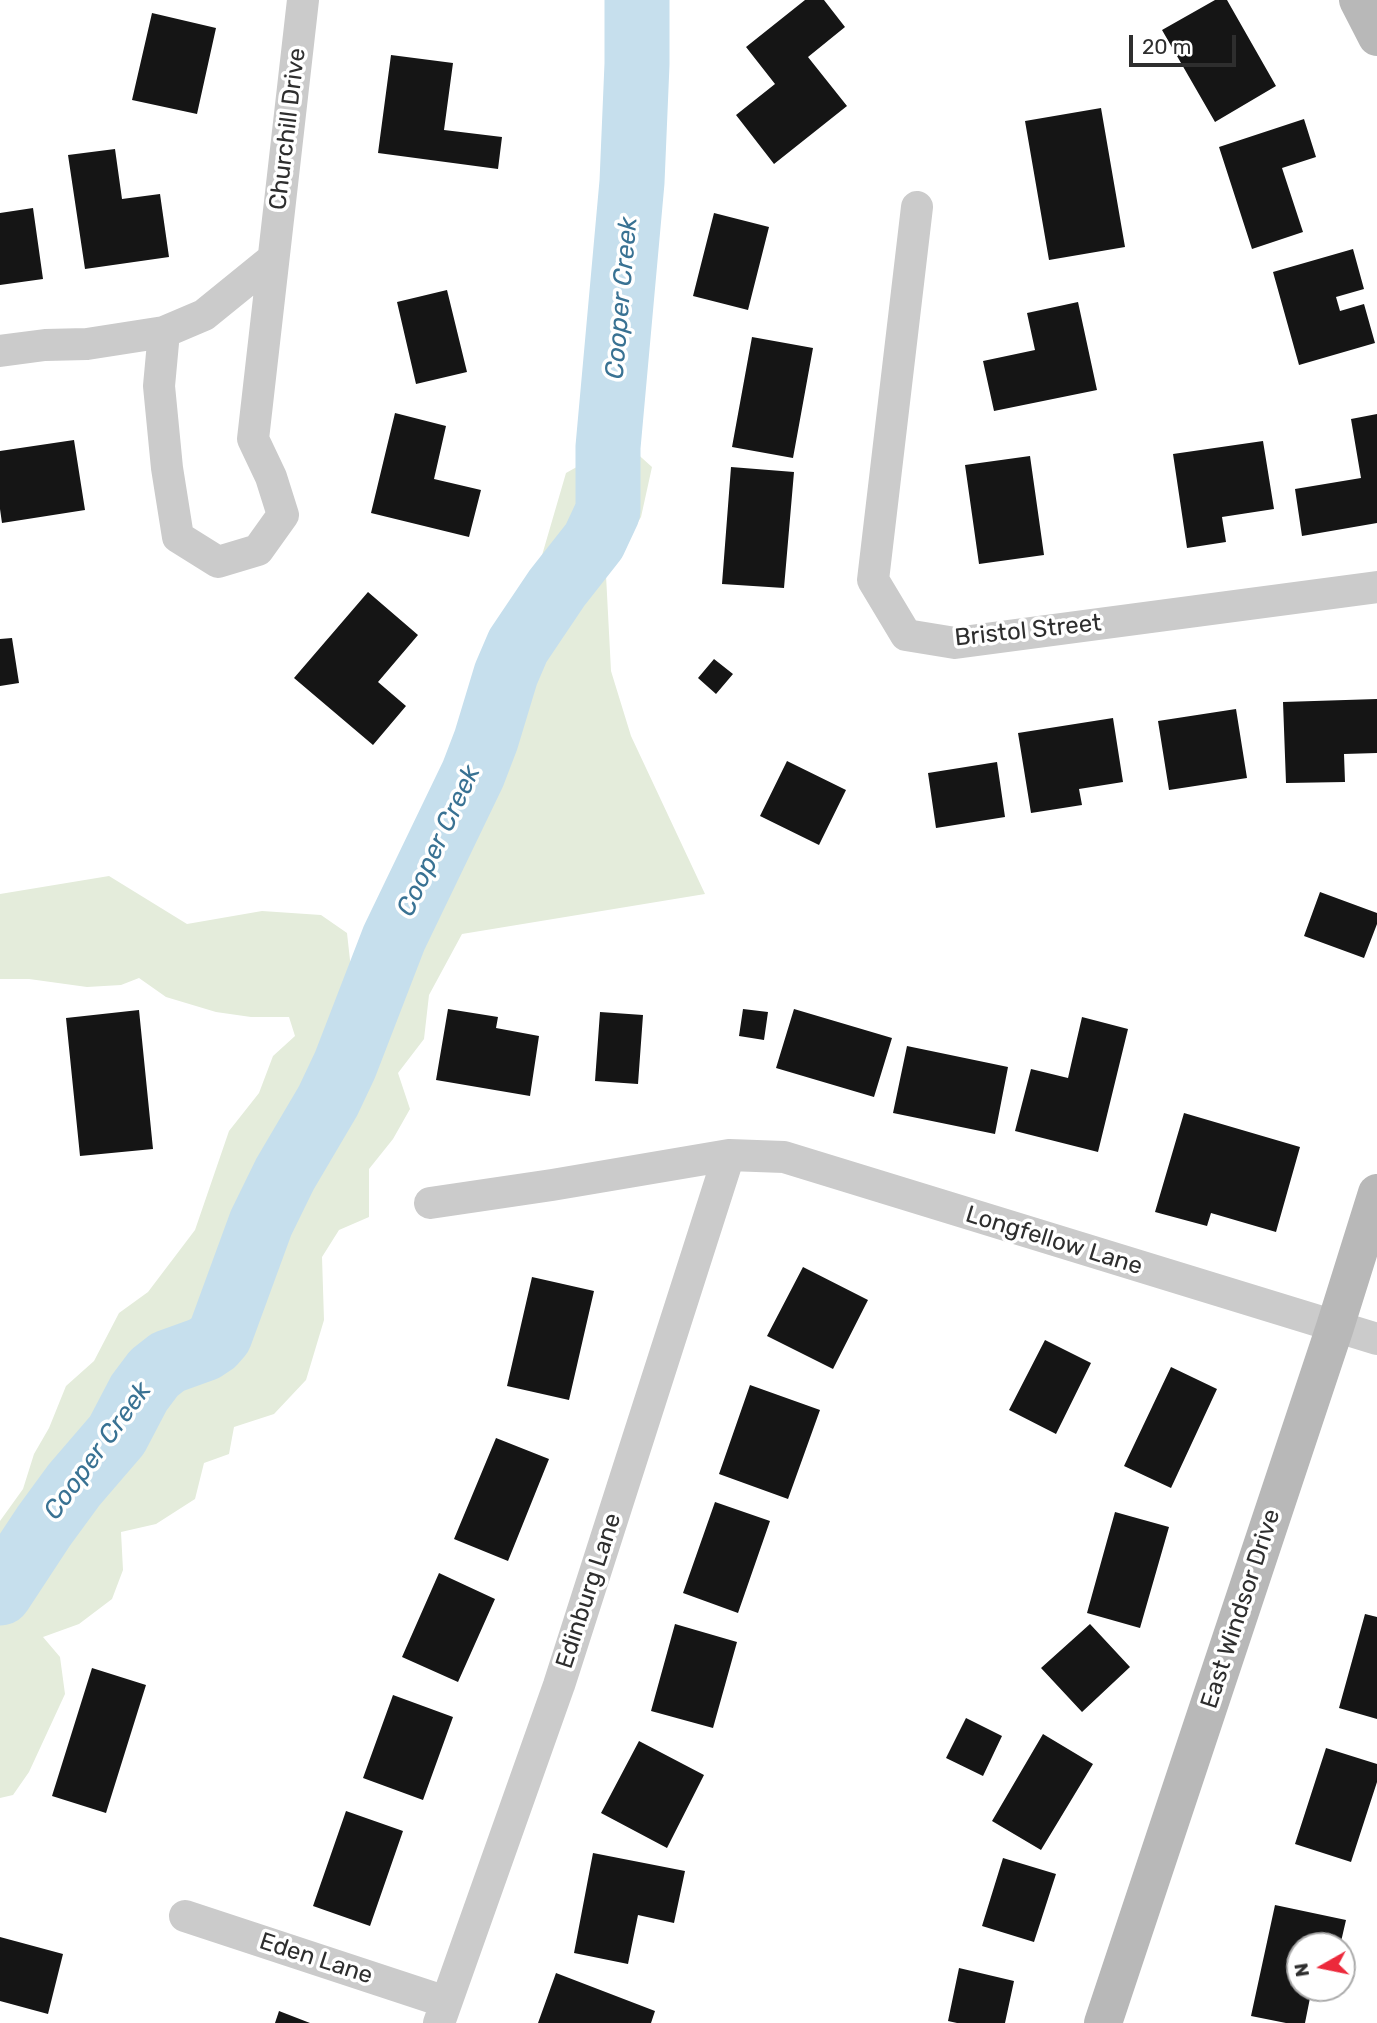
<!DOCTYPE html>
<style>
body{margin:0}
#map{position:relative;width:1377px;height:2023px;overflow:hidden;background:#fff;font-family:Rubik,sans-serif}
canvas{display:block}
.north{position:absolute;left:1286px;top:1932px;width:70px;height:70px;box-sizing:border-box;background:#fff;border:2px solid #ababab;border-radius:50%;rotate:261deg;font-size:19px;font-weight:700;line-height:28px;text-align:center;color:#2e2e2e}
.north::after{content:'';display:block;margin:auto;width:24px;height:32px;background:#ec293b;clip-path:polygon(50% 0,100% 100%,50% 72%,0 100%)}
.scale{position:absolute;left:1129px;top:35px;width:107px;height:32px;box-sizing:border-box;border:4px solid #2e2e2e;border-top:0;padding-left:9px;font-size:21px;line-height:24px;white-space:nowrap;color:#2e2e2e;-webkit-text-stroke:5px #fff;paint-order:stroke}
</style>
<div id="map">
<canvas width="1377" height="2023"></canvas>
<div class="north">N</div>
<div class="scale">20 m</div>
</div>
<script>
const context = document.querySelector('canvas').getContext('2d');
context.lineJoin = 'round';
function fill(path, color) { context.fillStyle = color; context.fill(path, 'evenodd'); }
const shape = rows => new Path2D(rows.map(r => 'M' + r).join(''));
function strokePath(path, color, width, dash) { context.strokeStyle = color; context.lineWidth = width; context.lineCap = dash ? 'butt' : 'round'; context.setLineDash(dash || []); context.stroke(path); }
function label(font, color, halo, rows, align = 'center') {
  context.font = font + ' Rubik,sans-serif'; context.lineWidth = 7; context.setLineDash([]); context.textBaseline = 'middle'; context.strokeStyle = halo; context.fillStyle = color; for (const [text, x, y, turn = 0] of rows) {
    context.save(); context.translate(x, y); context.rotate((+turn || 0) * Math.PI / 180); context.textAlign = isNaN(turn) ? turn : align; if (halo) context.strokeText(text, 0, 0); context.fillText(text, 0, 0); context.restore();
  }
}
const green = shape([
 [623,441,652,467,641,517,606,575,611,671,631,736,705,894,462,934,429,995,424,1039,398,1073,410,1109,393,1139,369,1169,369,1217,339,1230,322,1257,324,1320,306,1380,274,1414,234,1427,229,1454,204,1463,195,1499,156,1524,121,1532,123,1570,112,1599,79,1624,43,1637,60,1657,65,1694,29,1772,13,1795,0,1798,0,1521,23,1489,34,1454,49,1428,66,1386,94,1361,119,1313,148,1292,195,1230,229,1131,259,1093,273,1056,295,1036,289,1017,251,1017,216,1012,166,997,139,978,121,985,87,987,29,979,0,979,0,894,109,876,187,924,262,911,321,915,347,933,351,969,382,994,389,965,428,878,459,819,496,755,515,707,547,645,531,593,566,473]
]);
const river = shape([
 [0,1593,44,1526,74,1485,117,1435,139,1393,154,1373,168,1362,204,1349,213,1343,220,1335,261,1223,285,1174,328,1101,345,1065,394,938,473,774,486,740,506,674,518,646,557,588,594,541,608,511,608,447,632,182,637,64,637,0]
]);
const building = shape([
 [805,0,824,0,845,27,808,57,847,106,774,164,736,115,775,84,746,47],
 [1215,0,1227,0,1276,86,1215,122,1162,30],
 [152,13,216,28,197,114,132,100],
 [391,55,453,63,444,130,502,137,498,169,378,153],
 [1101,108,1125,247,1049,260,1025,121],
 [1304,119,1316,157,1282,168,1303,232,1252,249,1219,147],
 [115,149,122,199,160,194,169,257,85,269,68,155],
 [33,208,43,279,0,285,0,213],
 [714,213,769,227,748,310,693,296],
 [1353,249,1364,289,1336,297,1340,311,1364,304,1375,343,1299,365,1273,272],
 [447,290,467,372,416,384,397,302],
 [1078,302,1097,390,994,411,983,361,1035,350,1027,313],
 [752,337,813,348,793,458,732,447],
 [395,413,446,426,434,479,481,490,469,537,371,513],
 [1377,414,1377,523,1302,536,1295,489,1361,478,1351,419],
 [74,440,85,510,2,523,0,509,0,451],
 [1263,441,1274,509,1222,517,1226,542,1187,548,1173,454],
 [1030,456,1044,555,979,564,965,465],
 [731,467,794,472,784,588,722,584],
 [368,592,418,635,378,682,406,706,373,745,294,678],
 [12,638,19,683,0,686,0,639],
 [714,659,733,674,716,694,698,678],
 [1377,699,1377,753,1344,754,1345,782,1286,783,1283,702],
 [1236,709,1247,778,1169,790,1158,721],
 [1113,718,1123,782,1079,789,1082,805,1031,813,1018,733],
 [787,761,846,790,819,845,760,816],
 [997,762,1005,817,936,828,928,773],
 [1320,892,1377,913,1377,924,1364,958,1304,936],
 [448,1009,498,1017,496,1028,539,1036,530,1096,436,1080],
 [743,1009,768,1012,764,1040,739,1036],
 [794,1009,892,1038,874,1097,776,1068],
 [139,1010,153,1149,80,1156,66,1018],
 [600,1012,643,1015,638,1084,595,1081],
 [1082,1017,1128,1029,1098,1152,1015,1131,1031,1069,1068,1078],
 [907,1046,1008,1067,995,1134,893,1113],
 [1184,1113,1300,1147,1276,1232,1211,1213,1207,1226,1155,1212],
 [803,1267,868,1300,833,1369,767,1336],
 [532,1277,594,1291,569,1400,507,1386],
 [1045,1340,1091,1363,1056,1434,1009,1410],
 [1171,1367,1217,1389,1171,1488,1124,1466],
 [750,1385,820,1410,788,1499,719,1474],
 [496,1438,549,1459,508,1561,454,1539],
 [715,1502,770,1521,738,1613,683,1593],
 [1115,1512,1169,1527,1140,1628,1087,1613],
 [439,1573,495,1599,458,1682,402,1657],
 [1365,1614,1377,1617,1377,1719,1339,1708],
 [675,1624,737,1642,713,1728,651,1711],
 [1090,1624,1130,1667,1082,1712,1041,1668],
 [92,1668,146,1685,106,1813,52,1796],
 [393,1695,453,1717,423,1800,363,1778],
 [966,1718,1002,1736,983,1776,946,1758],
 [1043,1734,1093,1764,1041,1850,992,1821],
 [639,1741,704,1775,667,1848,601,1813],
 [1326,1748,1377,1764,1377,1782,1351,1862,1295,1844],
 [346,1811,403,1831,370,1926,313,1906],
 [593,1853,685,1871,674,1923,638,1915,628,1964,574,1953],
 [1003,1858,1056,1874,1034,1942,982,1926],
 [1275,1905,1346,1920,1340,1946,1300,1946,1300,1988,1312,1988,1305,2023,1286,2023,1251,2016],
 [0,1937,63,1954,48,2014,0,2001],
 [959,1968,1014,1981,1005,2023,957,2023,948,2021],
 [556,1973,655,2011,651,2023,538,2023],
 [279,2011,310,2023,275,2023]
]);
const street = shape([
 [917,207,873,580,906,635,955,643,1377,587],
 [164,332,159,386,167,468,178,537,218,562,258,550,283,515,271,477,253,439,303,0],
 [0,351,45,345,87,344,164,332,204,315,273,259],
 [430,1203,552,1185,729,1155,784,1157,1377,1339],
 [185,1916,446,2002],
 [439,2023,559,1685,729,1155]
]);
const secondary = shape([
 [1358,0,1377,37],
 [1103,2023,1335,1327,1377,1193]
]);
const streetNames = [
 ["Churchill Drive",288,129,-83],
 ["Bristol Street",1028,631,-6],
 ["Longfellow Lane",1054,1241,17],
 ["Edinburg Lane",589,1591,-72],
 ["East Windsor Drive",1241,1609,-72],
 ["Eden Lane",316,1959,18]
];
const waterNames = [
 ["Cooper Creek",622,298,-85],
 ["Cooper Creek",439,841,-65],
 ["Cooper Creek",98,1451,-54]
];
fill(green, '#e4ecdb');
strokePath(river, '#c6dfed', 65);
fill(building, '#151515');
strokePath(street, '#cbcbcb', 32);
strokePath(secondary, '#b8b8b8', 38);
label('24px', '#2e2e2e', '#fff', streetNames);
label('italic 26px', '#397293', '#fff', waterNames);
</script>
